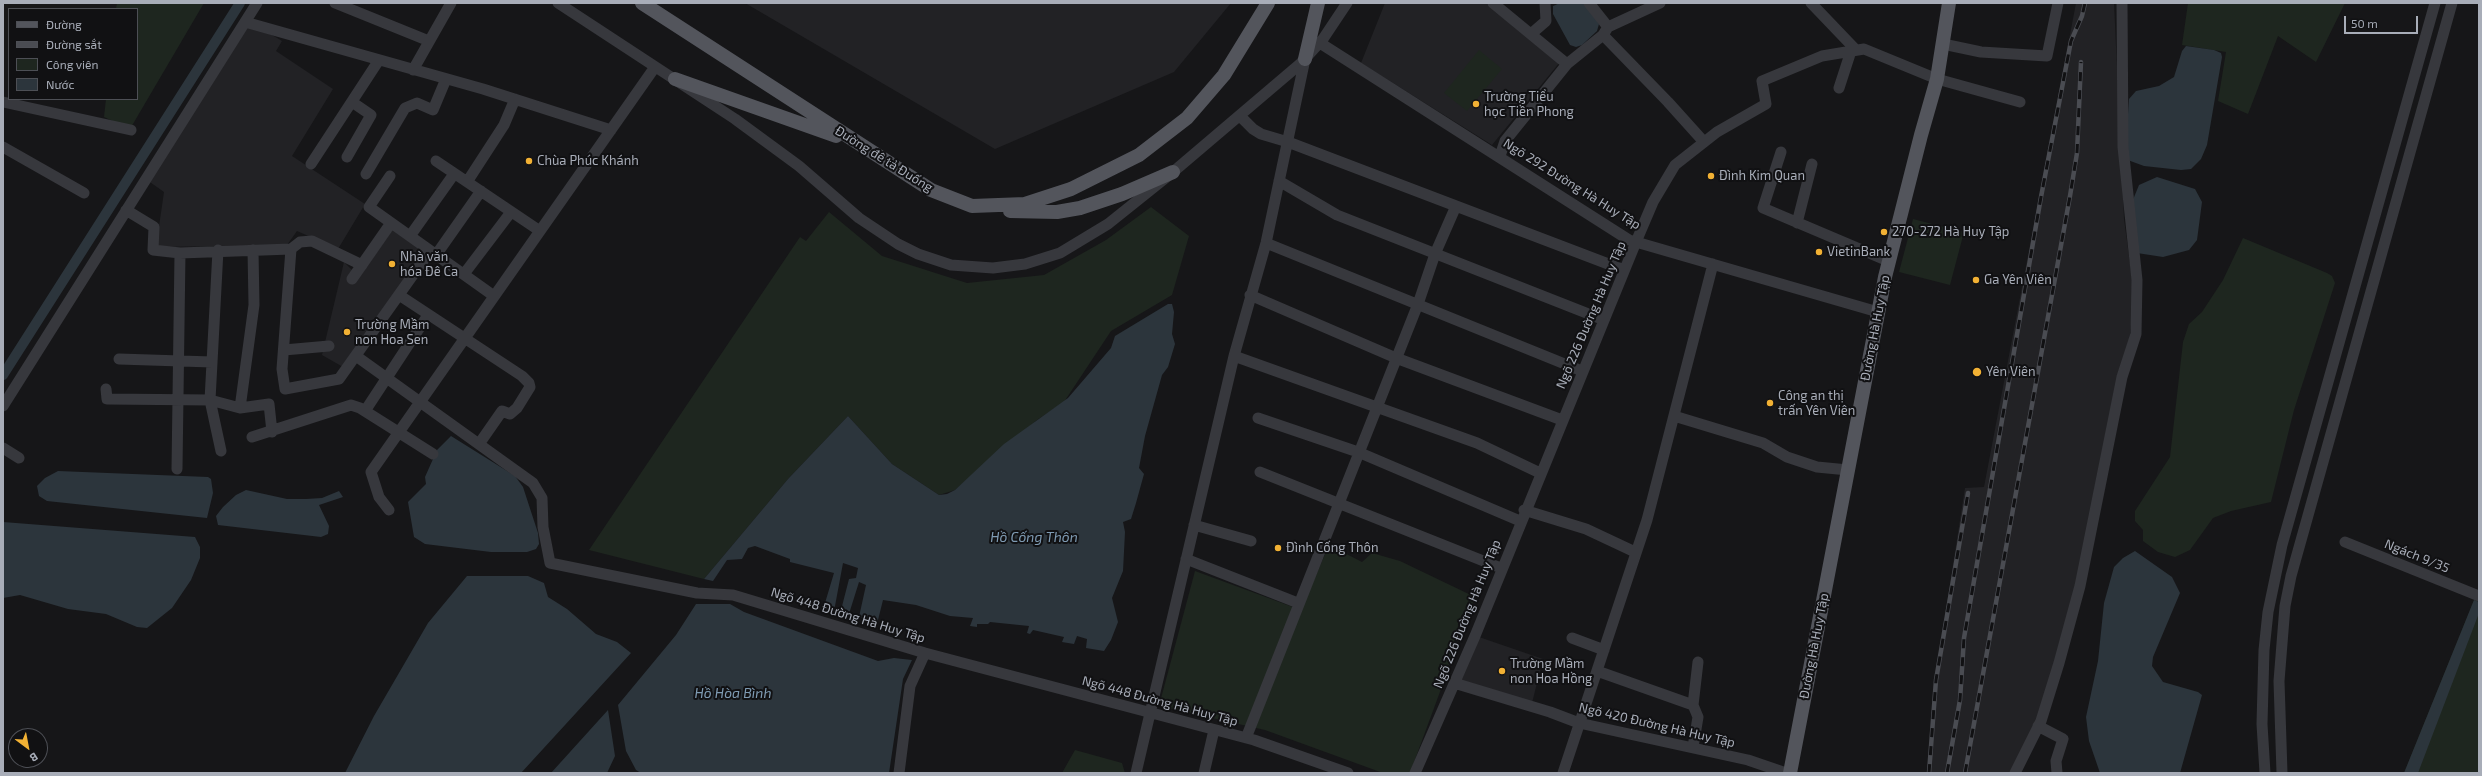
<!DOCTYPE html>
<meta charset="utf-8">
<style>
body{margin:0}
#map{position:relative;width:2482px;height:776px;overflow:hidden;background:#161618;font-family:"Exo 2",sans-serif}
canvas{display:block}
.frame{position:absolute;inset:0;border:4px solid #a8adb8;pointer-events:none}
.legend{position:absolute;left:8px;top:8px;width:130px;height:92px;box-sizing:border-box;background:#111113;border:1px solid #4d4f55;margin:0;padding:5px 7px;list-style:none;font-size:12px;color:#a8adb8}
.legend li{display:flex;align-items:center;gap:8px;height:20px}
.legend b{width:20px;border:1px solid #4d4f55}
.north{position:absolute;left:8px;top:728px;width:40px;height:40px;box-sizing:border-box;background:#111113;border:1px solid #4d4f55;border-radius:50%;rotate:148deg;font-size:11px;font-weight:700;line-height:16px;text-align:center;color:#a8adb8}
.north::after{content:'';display:block;margin:auto;width:14px;height:18px;background:#f2b134;clip-path:polygon(50% 0,100% 100%,50% 72%,0 100%)}
.scale{position:absolute;left:2344px;top:16px;width:74px;height:18px;box-sizing:border-box;border:2px solid #a8adb8;border-top:0;padding-left:5px;font-size:12px;line-height:14px;white-space:nowrap;color:#a8adb8;-webkit-text-stroke:3px #111113;paint-order:stroke}
</style>
<div id="map">
<canvas width="2482" height="776"></canvas>
<div class="frame"></div>
<ul class="legend">
<li><b style="height:5px;background:#53555c"></b>Đường</li>
<li><b style="height:5px;background:#4a4c52"></b>Đường sắt</li>
<li><b style="height:11px;background:#1e261f"></b>Công viên</li>
<li><b style="height:11px;background:#2c353c"></b>Nước</li>
</ul>
<div class="north">B</div>
<div class="scale">50 m</div>
</div>
<script>
const context = document.querySelector('canvas').getContext('2d');
context.lineJoin = 'round';
function fill(path, color) { context.fillStyle = color; context.fill(path, 'evenodd'); }
const shape = rows => new Path2D(rows.map(r => 'M' + r).join(''));
function strokePath(path, color, width, dash) { context.strokeStyle = color; context.lineWidth = width; context.lineCap = dash ? 'butt' : 'round'; context.setLineDash(dash || []); context.stroke(path); }
function label(font, color, halo, rows, align = 'center') {
  context.font = font + ' "Exo 2",sans-serif'; context.lineWidth = 4; context.setLineDash([]); context.textBaseline = 'middle'; context.strokeStyle = halo; context.fillStyle = color; for (const [text, x, y, turn = 0] of rows) {
    context.save(); context.translate(x, y); context.rotate((+turn || 0) * Math.PI / 180); context.textAlign = isNaN(turn) ? turn : align; if (halo) context.strokeText(text, 0, 0); context.fillText(text, 0, 0); context.restore();
  }
}
const built = shape([
 [745,3,1231,3,1174,72,995,149],
 [1385,3,1487,3,1560,62,1492,145,1361,63],
 [2076,3,2114,3,2124,219,2134,293,2129,346,2076,585,2038,723,2012,773,1928,773,1933,693,1965,488,1984,487],
 [251,22,282,41,276,51,333,89,292,156,365,204,338,249,297,231,287,245,156,247,164,192,147,180],
 [393,229,424,251,343,367,322,355,344,262,359,277],
 [1479,637,1543,659,1532,703,1458,682]
]);
const green = shape([
 [117,3,204,3,130,129,104,117,106,99,137,99,137,9,116,9],
 [2188,3,2345,3,2316,62,2278,36,2248,114,2218,101,2226,52,2182,45],
 [1479,50,1502,69,1467,111,1444,93],
 [1151,207,1189,236,1172,295,1111,331,1064,402,1037,420,955,490,939,495,892,464,848,416,788,479,704,579,589,550,800,237,806,241,829,212,882,256,967,283,1044,275,1106,240],
 [1913,219,1964,232,1950,285,1899,272],
 [2243,238,2327,273,2332,276,2335,283,2294,410,2271,502,2231,511,2213,518,2190,550,2175,557,2158,552,2143,541,2143,530,2135,521,2135,511,2170,457,2183,342,2189,324,2202,312,2223,280],
 [1329,545,1362,562,1372,553,1400,561,1475,597,1410,773,1383,773,1265,730,1159,706,1195,571,1301,610],
 [2479,591,2479,773,2404,773,2474,600],
 [1075,750,1122,763,1125,773,1062,773]
]);
const water = shape([
 [1560,3,1586,3,1599,24,1597,31,1582,45,1576,47,1570,45,1553,14,1553,6],
 [2186,46,2214,50,2221,53,2222,57,2207,145,2201,159,2191,169,2181,170,2144,166,2125,159,2129,99,2136,91,2159,86,2174,77,2182,51],
 [2157,177,2195,189,2202,202,2197,240,2189,250,2163,257,2137,253,2126,217,2139,185],
 [1168,304,1172,304,1174,312,1172,334,1175,344,1168,367,1162,375,1145,436,1139,468,1144,474,1136,503,1131,519,1123,522,1125,532,1123,571,1112,598,1118,622,1111,640,1104,651,1086,648,1087,639,1077,636,1074,644,1062,642,1064,637,1033,630,1030,634,1027,633,1029,626,990,622,988,624,977,624,977,627,970,626,973,618,950,616,916,605,883,600,877,624,859,617,866,585,859,582,848,617,840,614,849,579,856,578,858,568,843,563,835,606,831,613,822,613,834,573,790,562,790,559,755,546,748,548,742,559,727,560,713,581,704,579,788,479,848,416,892,464,939,495,947,494,955,490,1004,444,1068,398,1111,348,1115,336],
 [451,436,515,476,523,487,538,533,539,544,536,549,527,552,491,552,425,544,414,537,408,502,426,484,425,477,437,450],
 [58,471,208,477,211,479,213,493,207,518,47,501,39,496,37,486,45,478],
 [246,490,287,499,306,499,322,498,339,491,343,497,319,505,329,526,328,534,321,537,218,525,216,516,223,507,236,495],
 [3,522,195,537,200,547,200,558,191,580,172,608,147,628,137,627,106,614,68,609,20,595,3,598],
 [2135,551,2172,577,2180,593,2153,657,2152,666,2163,682,2198,692,2202,695,2180,773,2100,773,2089,741,2086,717,2098,661,2104,603,2114,567,2123,558],
 [467,576,528,576,544,583,548,597,567,609,596,634,617,642,631,653,521,773,345,773,374,716,428,623],
 [2474,600,2479,602,2479,613,2418,773,2404,773],
 [696,604,730,604,744,612,878,661,894,658,912,660,903,679,889,773,641,773,636,770,626,751,618,705,676,635],
 [608,710,615,756,607,773,551,773]
]);
const canal = shape([
 [3,375,240,3]
]);
const minor = shape([
 [335,3,429,41],
 [558,3,735,119,799,166,859,218,898,244,918,254,951,265,993,268,1025,264,1060,253,1108,224,1173,172,1300,64,1323,39,1347,3],
 [1493,3,1567,64],
 [1589,3,1608,27],
 [1811,3,1856,50],
 [245,22,483,89,611,130],
 [1531,34,1546,21,1545,3],
 [1603,35,1668,102,1704,142],
 [1320,43,1629,240,1878,312],
 [1943,44,1981,52,2047,56,2058,3],
 [413,70,451,3],
 [1839,88,1851,51],
 [3,102,131,130],
 [1240,116,1253,129,1261,134,1288,142,1624,270],
 [3,147,84,193],
 [1781,152,1763,208,1888,261],
 [1500,156,1505,141,1567,64,1603,35,1608,27,1660,3],
 [347,157,371,115,352,102],
 [436,161,540,231],
 [311,164,379,60],
 [366,174,405,108,417,103,433,110,446,79],
 [390,176,369,207,494,296],
 [1279,181,1337,215,1604,320],
 [467,182,504,125,515,99],
 [126,210,154,227,153,250,180,253,291,249,300,242,312,241,362,265],
 [1797,223,1812,164],
 [410,236,454,174],
 [1266,243,1582,371],
 [291,249,282,369,285,389,339,379,430,251],
 [218,250,210,400,221,451],
 [436,255,481,191],
 [464,274,511,212],
 [352,279,391,223],
 [399,295,522,376,529,383,530,387,517,408,510,414,502,411,479,444],
 [1250,295,1396,358,1562,420],
 [284,350,329,346],
 [356,356,533,483,542,498,543,527,550,563,697,593,733,595,925,653,1254,740,1348,773],
 [1234,356,1477,443,1540,473],
 [119,359,212,362],
 [106,389,107,399,210,400,240,408,269,404,272,432],
 [3,406,257,3],
 [240,408,254,305,253,250],
 [365,411,428,315],
 [1674,416,1763,443,1787,457,1817,467,1848,470],
 [1258,418,1358,452,1520,521],
 [252,437,351,405,360,408,433,454],
 [3,448,19,458],
 [177,469,180,253],
 [1260,472,1501,568],
 [389,510,379,497,371,472,655,67],
 [1524,510,1586,529,1635,552],
 [1194,525,1251,541],
 [2345,542,2479,596],
 [1186,559,1298,603],
 [1572,638,1604,650],
 [1597,671,1693,705,1698,717,1693,747],
 [1454,683,1550,712,1579,723,1748,760,1786,773],
 [1693,705,1698,662],
 [2038,726,2063,739,2056,761,2057,773],
 [1246,738,1418,304,1435,254,1456,206],
 [899,773,910,686,925,653],
 [1136,773,1234,356,1266,243,1305,59],
 [1204,773,1214,730],
 [1415,773,1475,636,1636,242,1653,202,1675,165,1717,132,1766,104,1762,81,1822,56,1864,49,1937,79,2020,102],
 [1563,773,1647,520,1713,264],
 [2015,773,2041,721,2059,663,2080,586,2122,377,2136,334,2137,280,2123,147,2122,3],
 [2265,773,2262,724,2264,650,2268,612,2282,545,2435,3],
 [2282,773,2279,681,2285,606,2291,576,2452,3]
]);
const major = shape([
 [642,3,931,190,972,206,1025,204,1071,189,1139,155,1187,118,1224,75,1268,3],
 [1305,59,1318,3],
 [675,79,836,136],
 [1010,211,1057,212,1080,208,1122,194,1173,172],
 [1790,773,1885,277,1921,135,1937,79,1949,3]
]);
const rail = shape([
 [1929,773,1936,680,1968,493],
 [1947,773,1960,700,1964,638,2041,197,2071,41,2082,16,2085,3],
 [1965,773,2070,196,2077,153,2081,62]
]);
const markers = [
 [1476,104,4,"#f2b134"],
 [529,161,4,"#f2b134"],
 [1711,176,4,"#f2b134"],
 [1884,232,4,"#f2b134"],
 [1819,252,4,"#f2b134"],
 [392,264,4,"#f2b134"],
 [1976,280,4,"#f2b134"],
 [347,332,4,"#f2b134"],
 [1977,372,5,"#f2b134"],
 [1770,403,4,"#f2b134"],
 [1278,548,4,"#f2b134"],
 [1502,671,4,"#f2b134"]
];
const poiNames = [
 ["Trường Tiểu",1484,97],
 ["học Tiền Phong",1484,112],
 ["Chùa Phúc Khánh",537,161],
 ["Đình Kim Quan",1719,176],
 ["270-272 Hà Huy Tập",1892,232],
 ["VietinBank",1827,252],
 ["Nhà văn",400,257],
 ["hóa Đê Ca",400,272],
 ["Ga Yên Viên",1984,280],
 ["Trường Mầm",355,325],
 ["non Hoa Sen",355,340],
 ["Yên Viên",1986,372],
 ["Công an thị",1778,396],
 ["trấn Yên Viên",1778,411],
 ["Đình Cống Thôn",1286,548],
 ["Trường Mầm",1510,664],
 ["non Hoa Hồng",1510,679]
];
const streetNames = [
 ["Đường đê tả Đuống",884,159,32],
 ["Ngõ 292 Đường Hà Huy Tập",1572,184,32],
 ["Ngõ 226 Đường Hà Huy Tập",1591,315,-67],
 ["Đường Hà Huy Tập",1875,328,-79],
 ["Ngách 9/35",2417,556,22],
 ["Ngõ 226 Đường Hà Huy Tập",1467,614,-68],
 ["Ngõ 448 Đường Hà Huy Tập",848,615,17],
 ["Đường Hà Huy Tập",1814,646,-79],
 ["Ngõ 448 Đường Hà Huy Tập",1160,701,15],
 ["Ngõ 420 Đường Hà Huy Tập",1657,725,13]
];
const waterNames = [
 ["Hồ Cống Thôn",1034,537],
 ["Hồ Hòa Bình",733,693]
];
fill(built, '#222225');
fill(green, '#1e261f');
fill(water, '#2c353c');
strokePath(canal, '#2c353c', 10);
strokePath(minor, '#37383d', 11);
strokePath(major, '#53555c', 14);
strokePath(rail, '#4a4c52', 4.5);
strokePath(rail, '#111113', 3, [9]);
for (const [x, y, r, color] of markers) { const dot = new Path2D(); dot.arc(x, y, r, 0, 2 * Math.PI); context.fillStyle = color; context.fill(dot); strokePath(dot, '#111113', 1.5); }
label('13px', '#a8adb8', '#111113', poiNames, 'left');
label('13px', '#a8adb8', '#111113', streetNames);
label('italic 14px', '#7f9bb3', '#111113', waterNames);
</script>
